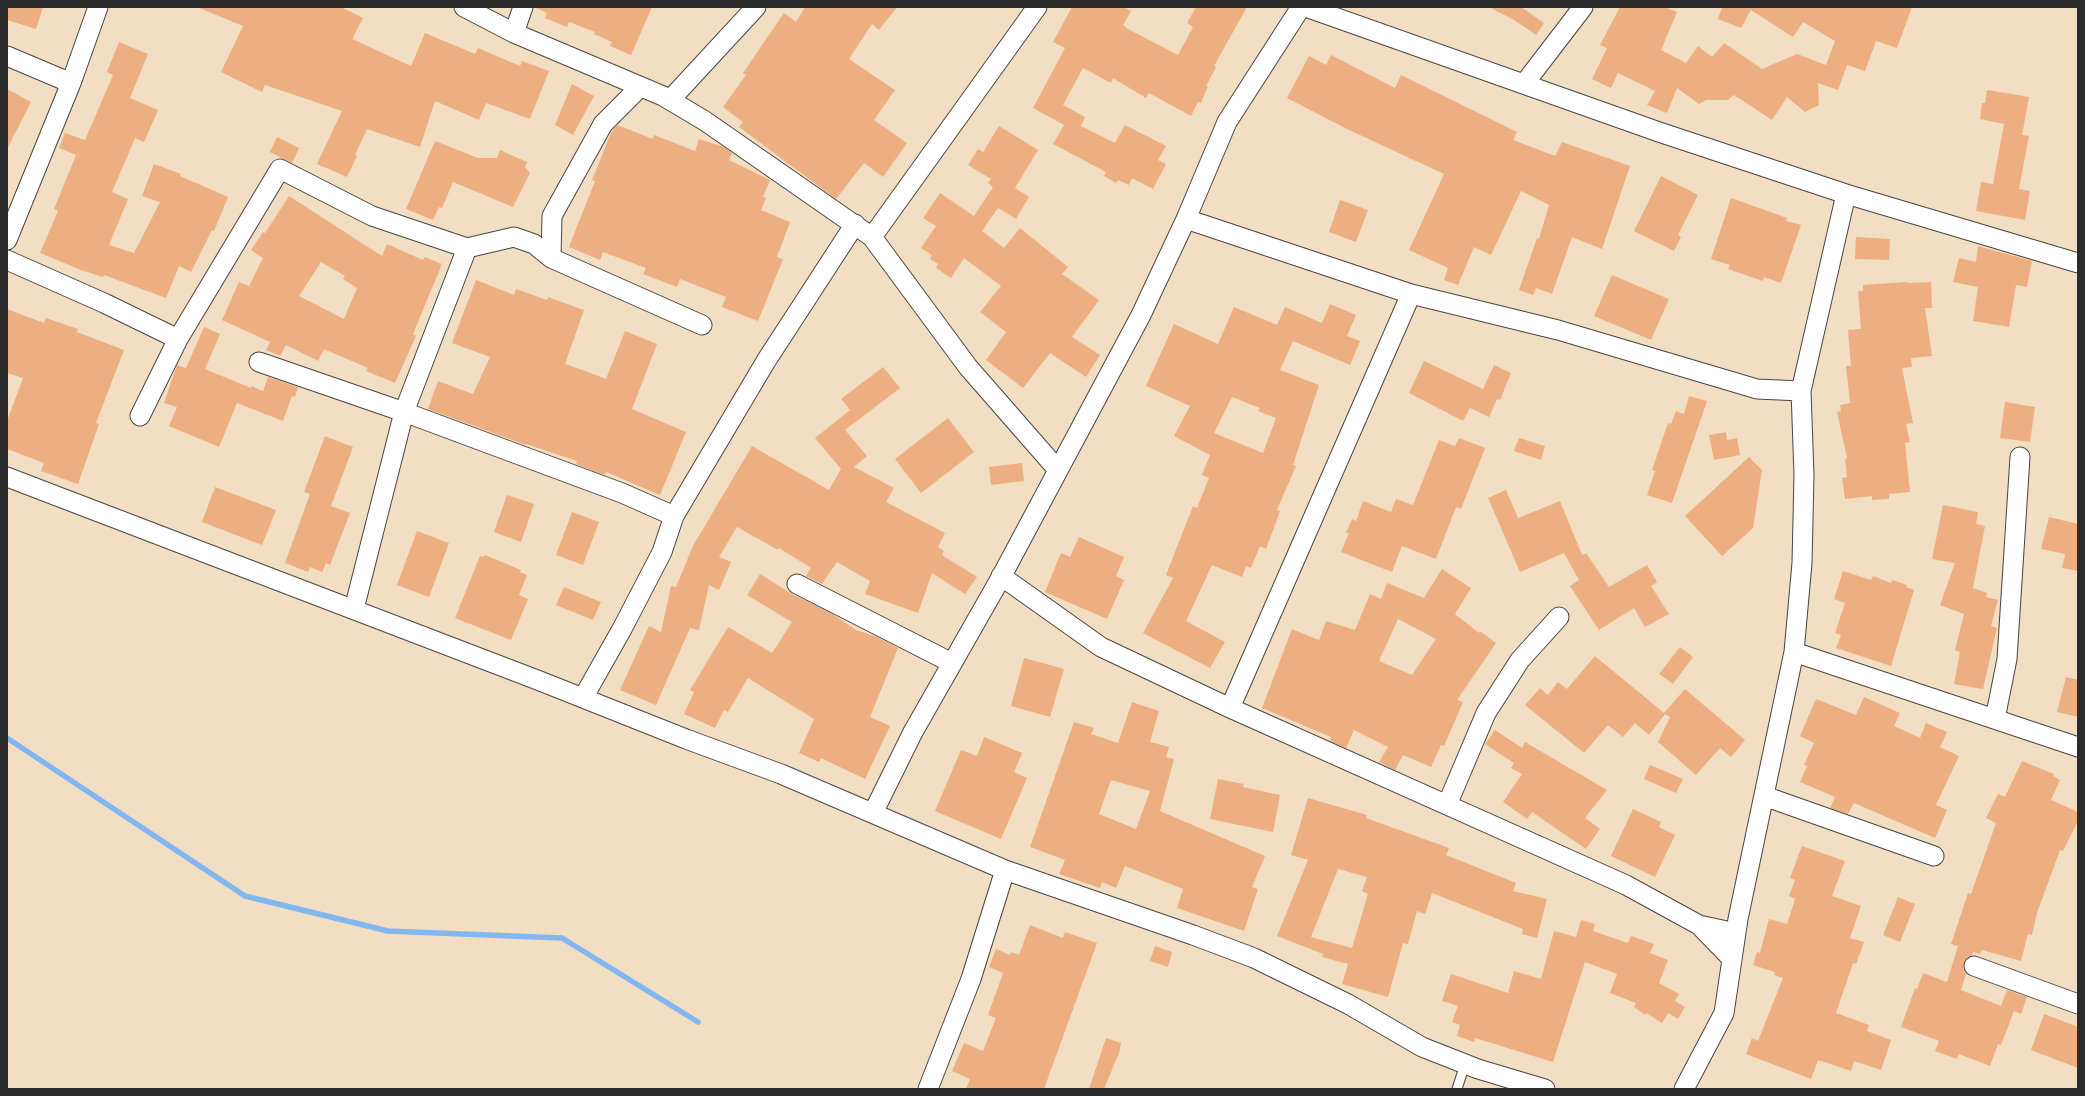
<!DOCTYPE html>
<style>
body{margin:0}
#map{position:relative;width:2085px;height:1096px;overflow:hidden;background:#f2dec2;font-family:"Architects Daughter",sans-serif}
canvas{display:block}
.frame{position:absolute;inset:0;border:8px solid #2b2b2b;pointer-events:none}
</style>
<div id="map">
<canvas width="2085" height="1096"></canvas>
<div class="frame"></div>
</div>
<script>
const context = document.querySelector('canvas').getContext('2d');
context.lineJoin = 'round';
const shape = rows => new Path2D(rows.map(r => 'M' + r).join(''));
function strokePath(path, color, width, dash) { context.strokeStyle = color; context.lineWidth = width; context.lineCap = dash ? 'butt' : 'round'; context.setLineDash(dash || []); context.stroke(path); }
function fill(path, color) { context.fillStyle = color; context.fill(path, 'evenodd'); }
const stream = shape([
 [7,738,245,896,388,931,562,938,698,1022]
]);
const building = shape([
 [7,7,43,7,36,29,7,20],
 [197,7,341,7,363,18,352,39,411,66,425,33,475,54,478,48,520,66,522,61,549,71,530,119,486,103,479,120,435,101,420,147,367,129,355,155,357,156,347,177,317,164,342,111,265,85,262,92,221,72,243,26],
 [534,7,652,7,631,55,610,46,612,42,594,34,595,32,569,22,567,27,545,18,547,13],
 [805,7,897,7,879,30,872,24,849,59,895,90,874,120,907,143,883,177,864,163,836,199,739,127,743,122,723,107,746,75,743,73,784,13,796,22],
 [1072,7,1123,7,1131,11,1123,25,1128,29,1178,55,1193,27,1187,23,1196,7,1247,7,1214,66,1216,67,1206,86,1208,86,1201,103,1198,102,1191,116,1149,93,1146,98,1113,78,1111,83,1083,68,1063,105,1085,117,1081,126,1115,143,1125,125,1166,146,1158,160,1166,164,1153,189,1132,178,1129,185,1118,180,1116,183,1104,176,1106,172,1053,144,1064,125,1033,108,1065,48,1053,42],
 [1489,7,1521,7,1544,23,1536,35,1514,20],
 [1620,7,1665,7,1677,12,1661,50,1686,63,1698,46,1712,57,1724,43,1762,69,1797,54,1826,65,1835,41,1803,22,1793,37,1751,10,1741,28,1718,19,1722,7,1912,7,1897,48,1876,41,1865,71,1847,65,1838,90,1818,83,1819,105,1805,112,1787,97,1772,120,1734,95,1728,100,1706,100,1699,104,1677,88,1667,113,1647,105,1655,91,1618,73,1611,88,1592,79,1607,48,1600,45],
 [119,42,148,54,130,98,158,110,144,142,135,138,112,192,128,199,109,245,134,253,160,202,142,196,154,164,181,174,180,176,228,197,214,231,212,230,191,272,179,266,166,298,104,275,103,277,81,270,40,253,58,211,54,209,76,155,59,148,65,133,85,140,113,75,107,72],
 [1331,55,1395,88,1401,75,1517,132,1513,140,1555,156,1562,142,1630,166,1602,249,1572,237,1552,294,1536,288,1533,295,1519,290,1537,238,1539,239,1549,205,1521,191,1491,255,1474,247,1458,285,1444,280,1448,268,1409,250,1444,174,1347,129,1287,98,1309,56,1326,65],
 [572,84,594,96,573,135,555,125],
 [7,89,31,102,7,149],
 [1987,90,2029,97,2022,135,2029,136,2019,189,2030,191,2025,220,1976,211,1981,182,1993,184,2004,124,1980,119,1982,103,1985,103],
 [617,125,653,139,654,135,695,151,699,139,724,147,732,153,729,160,770,180,763,197,766,198,761,210,790,222,777,257,783,259,758,321,722,307,726,297,680,279,677,287,643,274,646,268,603,252,600,260,569,247,595,181,592,180,611,133],
 [999,126,1038,150,1015,188,1029,197,1016,219,998,208,982,231,1004,248,1020,228,1068,267,1062,274,1099,300,1072,337,1100,355,1086,377,1050,353,1023,388,986,360,1006,332,980,312,1001,286,964,258,951,278,936,268,938,264,930,259,932,255,921,248,936,226,923,218,940,193,974,216,993,187,988,183,991,179,968,165,978,149,983,152],
 [277,137,299,148,292,163,270,152],
 [435,141,478,158,497,158,500,150,527,162,525,167,530,173,513,207,453,182,442,208,439,207,433,220,406,209],
 [1661,176,1698,195,1678,235,1681,237,1674,251,1634,231],
 [289,196,382,256,387,244,423,260,425,257,442,264,413,334,416,336,395,383,366,371,368,368,324,349,318,361,286,345,280,356,266,350,270,342,222,320,239,282,249,286,263,258,251,250,263,232,265,233],
 [321,262,345,276,343,279,357,288,344,319,299,296],
 [1731,198,1787,218,1786,221,1801,225,1781,283,1764,277,1763,281,1728,269,1730,265,1711,259],
 [1340,200,1368,210,1356,242,1329,232],
 [1856,237,1890,239,1889,260,1855,259],
 [1978,246,2032,261,2027,287,2016,285,2009,327,1973,321,1978,287,1953,282,1959,258,1976,262],
 [1612,275,1669,299,1651,340,1594,316],
 [476,280,514,295,516,289,547,300,548,297,584,310,565,364,588,372,606,379,625,331,657,344,632,409,686,432,660,495,606,472,605,475,576,464,577,461,526,444,526,445,428,409,438,381,473,394,490,357,452,343],
 [1907,282,1908,283,1931,282,1932,308,1925,308,1932,356,1911,358,1912,367,1902,368,1913,423,1906,424,1910,442,1905,443,1910,492,1889,494,1889,499,1872,500,1872,496,1845,499,1842,478,1847,477,1845,459,1847,458,1837,412,1841,411,1840,405,1850,403,1846,366,1851,366,1848,330,1861,329,1858,291,1863,291,1863,285],
 [1330,304,1356,315,1347,336,1360,341,1350,365,1293,341,1280,370,1319,385,1293,465,1296,466,1277,510,1280,511,1266,549,1260,546,1251,568,1246,566,1242,577,1212,565,1186,621,1225,642,1210,668,1143,633,1173,578,1166,575,1193,506,1197,508,1209,478,1202,475,1210,455,1174,436,1190,406,1146,386,1174,324,1218,344,1234,307,1277,325,1285,307,1322,323],
 [1232,397,1260,408,1258,411,1276,418,1263,453,1214,433],
 [7,309,44,323,46,318,78,329,77,332,124,350,96,423,99,424,78,484,41,471,44,463,7,449,7,421,23,378,7,373],
 [204,327,220,334,205,369,251,388,251,386,263,391,268,377,298,387,295,397,292,396,283,421,237,403,219,447,169,426,177,407,164,403,176,368,177,365,186,368],
 [1424,361,1483,389,1494,365,1511,373,1500,400,1497,399,1489,417,1470,408,1463,421,1409,393],
 [883,367,900,388,845,430,867,456,854,467,894,488,886,502,945,533,938,547,944,551,942,555,977,577,965,594,932,573,918,613,865,594,870,581,837,562,822,584,806,576,811,568,779,548,778,550,737,527,719,557,731,562,719,590,709,585,699,630,690,628,656,705,620,690,649,626,661,632,671,586,676,587,693,546,752,446,829,490,841,469,815,438,850,410,841,399],
 [1689,396,1707,401,1672,503,1647,495,1655,471,1652,470,1668,423,1671,424,1676,411,1684,414],
 [2005,402,2035,407,2030,442,2000,438],
 [948,418,974,452,921,493,895,459],
 [1726,432,1727,440,1737,438,1740,455,1714,460,1709,435],
 [325,436,353,447,331,506,350,513,330,565,326,563,322,572,310,567,308,572,285,563,310,494,304,492],
 [1459,438,1485,448,1461,509,1456,507,1436,559,1402,546,1392,572,1341,552,1349,533,1346,533,1352,519,1356,521,1363,501,1391,512,1396,499,1413,505,1439,440,1455,446],
 [1519,438,1545,446,1541,460,1514,451],
 [1749,457,1762,470,1753,528,1722,556,1685,516],
 [1022,463,1024,481,991,485,989,467],
 [215,487,276,510,262,545,202,522],
 [1506,490,1518,518,1560,501,1582,555,1586,553,1609,587,1647,565,1657,582,1651,586,1669,614,1645,627,1634,608,1599,630,1570,586,1579,580,1564,553,1520,572,1488,498],
 [507,495,534,504,521,542,494,532],
 [1943,505,1978,512,1976,524,1985,526,1973,588,1987,593,1986,597,1998,600,1991,626,1997,628,1983,689,1954,684,1960,652,1955,650,1964,614,1940,605,1955,563,1932,559],
 [572,512,599,522,583,565,556,555],
 [2049,517,2078,524,2078,571,2062,568,2065,554,2041,549],
 [417,531,449,543,429,597,397,585],
 [1079,537,1124,557,1116,576,1124,580,1107,619,1045,592,1061,553,1070,557],
 [485,555,521,570,520,572,527,575,519,595,528,599,511,640,455,618,480,556,484,557],
 [1442,569,1471,588,1455,614,1479,633,1480,631,1496,643,1457,700,1463,702,1444,746,1441,745,1431,767,1403,755,1395,770,1379,762,1388,747,1354,730,1346,748,1330,741,1331,737,1262,708,1292,629,1319,640,1326,621,1355,630,1370,594,1381,599,1387,583,1424,598],
 [1398,619,1436,639,1412,675,1379,661],
 [1843,571,1871,580,1873,576,1891,583,1892,580,1907,585,1906,587,1914,590,1891,666,1836,648,1841,635,1835,633,1845,603,1834,599],
 [760,574,792,594,829,612,856,630,877,637,898,648,870,717,890,726,865,779,821,758,819,762,799,753,814,719,748,678,728,712,724,710,715,728,684,714,694,692,690,690,728,627,772,653,792,622,747,595],
 [564,587,601,602,593,620,556,605],
 [1680,647,1693,657,1673,684,1659,674],
 [1595,656,1664,713,1685,689,1745,740,1731,757,1720,748,1696,775,1658,742,1670,717,1665,714,1649,735,1635,723,1623,737,1608,725,1584,753,1525,705,1540,688,1548,695,1558,682,1567,689],
 [1024,658,1064,669,1050,717,1011,706],
 [2066,677,2078,680,2078,717,2057,712],
 [1864,697,1900,713,1894,726,1920,738,1926,723,1947,732,1940,747,1959,756,1936,805,1947,810,1935,838,1854,803,1848,814,1830,808,1835,797,1800,782,1807,766,1804,765,1814,743,1800,736,1816,699,1856,715],
 [1132,702,1159,711,1150,742,1169,747,1166,757,1174,759,1160,811,1265,856,1252,887,1258,889,1244,931,1177,908,1183,889,1125,866,1116,888,1102,882,1100,888,1059,874,1065,860,1030,847,1074,722,1094,728,1091,734,1118,743],
 [1111,780,1150,791,1136,829,1099,814],
 [1495,730,1522,748,1525,742,1607,790,1585,818,1600,829,1586,849,1532,812,1527,819,1503,802,1522,774,1511,768,1514,763,1485,744],
 [984,737,1022,753,1014,772,1027,778,1001,839,935,811,961,750,977,756],
 [2022,761,2054,774,2053,776,2060,780,2051,800,2078,812,2078,821,2063,851,2060,850,2037,913,2032,935,2028,934,2021,961,1982,950,1980,954,1973,952,1972,955,1967,958,1964,963,1963,968,1966,974,1961,990,2001,1006,2007,990,2027,997,2021,1014,2014,1011,2001,1045,1998,1044,1990,1066,1959,1054,1957,1059,1935,1051,1939,1041,1901,1027,1915,988,1917,989,1923,973,1947,982,1958,946,1951,944,1968,893,1971,894,1996,823,1986,818,1998,794,2005,797],
 [1650,765,1683,779,1676,793,1644,779],
 [1218,779,1244,784,1243,787,1280,795,1273,832,1210,819],
 [1308,798,1367,815,1366,818,1449,848,1446,855,1516,883,1513,891,1547,899,1537,938,1522,934,1523,929,1432,893,1425,914,1417,911,1408,944,1403,943,1388,997,1342,984,1348,964,1322,957,1323,954,1277,936,1308,860,1291,855],
 [1338,869,1367,877,1362,891,1368,894,1352,948,1311,937],
 [1633,809,1661,822,1659,827,1675,835,1655,877,1611,856],
 [1802,846,1845,861,1832,896,1861,906,1850,938,1864,942,1856,964,1853,963,1836,1013,1869,1025,1867,1031,1891,1040,1881,1070,1854,1061,1851,1071,1818,1060,1811,1079,1746,1054,1752,1038,1758,1041,1783,978,1774,975,1775,972,1753,965,1757,952,1760,953,1769,919,1787,924,1795,899,1789,896,1795,880,1790,878],
 [1898,897,1915,904,1900,942,1883,935],
 [1581,920,1595,924,1593,931,1628,943,1631,936,1654,944,1650,953,1668,960,1659,983,1679,994,1675,1001,1685,1007,1678,1019,1668,1013,1662,1023,1646,1013,1645,1015,1634,1007,1636,1003,1610,993,1617,974,1585,962,1553,1062,1475,1038,1474,1042,1457,1036,1460,1025,1452,1022,1458,1006,1442,1001,1451,974,1508,993,1514,971,1541,979,1554,931,1576,937],
 [1030,925,1063,938,1065,932,1097,943,1044,1089,966,1089,970,1079,952,1071,964,1043,983,1051,996,1018,988,1015,1003,973,989,967,996,949,1010,955,1011,952,1019,955],
 [1155,946,1172,952,1168,967,1150,961],
 [2044,1014,2078,1027,2078,1068,2031,1050],
 [1106,1038,1121,1043,1119,1053,1104,1089,1089,1089]
]);
const lane = shape([
 [1457,1089,1465,1064]
]);
const street = shape([
 [464,7,514,33,663,96,705,121,872,237,968,367,1058,470],
 [1306,7,1659,132,1846,194,2078,263],
 [514,33,523,7],
 [7,56,71,83],
 [1524,84,1583,7],
 [670,100,756,7],
 [1186,219,1411,294,1558,330,1757,389,1801,391],
 [872,237,1037,7],
 [7,240,71,83,98,7],
 [551,258,552,216,603,124,640,87],
 [7,260,104,303,178,339],
 [259,362,404,412,622,493,674,516,662,552,622,629,583,698],
 [140,416,178,339,280,169,372,216,467,248,514,237,534,244,551,258,702,325],
 [7,477,540,681,686,739,781,774,1005,870,1193,935,1254,958,1348,1004,1422,1047,1478,1069,1545,1089],
 [674,516,766,361,855,224],
 [1001,576,1101,647,1230,708,1626,885,1699,925,1736,933],
 [797,584,952,663],
 [354,609,404,412,467,248],
 [1794,652,2078,747],
 [1230,708,1411,294],
 [1995,719,2007,659,2020,457],
 [1764,796,1934,856],
 [1447,805,1486,713,1520,660,1559,617],
 [873,813,913,732,999,581,1141,315,1186,219,1227,122,1301,7],
 [1699,925,1732,959],
 [1974,966,2078,1004],
 [928,1089,971,979,1005,870],
 [1684,1089,1724,1013,1738,919,1794,652,1802,563,1804,475,1801,391,1846,194]
]);
strokePath(stream, '#82b7f0', 5.5);
fill(building, '#edaf81');
strokePath(lane, '#494642', 11);
strokePath(street, '#494642', 21);
strokePath(lane, '#fff', 9);
strokePath(street, '#fff', 19);
</script>
